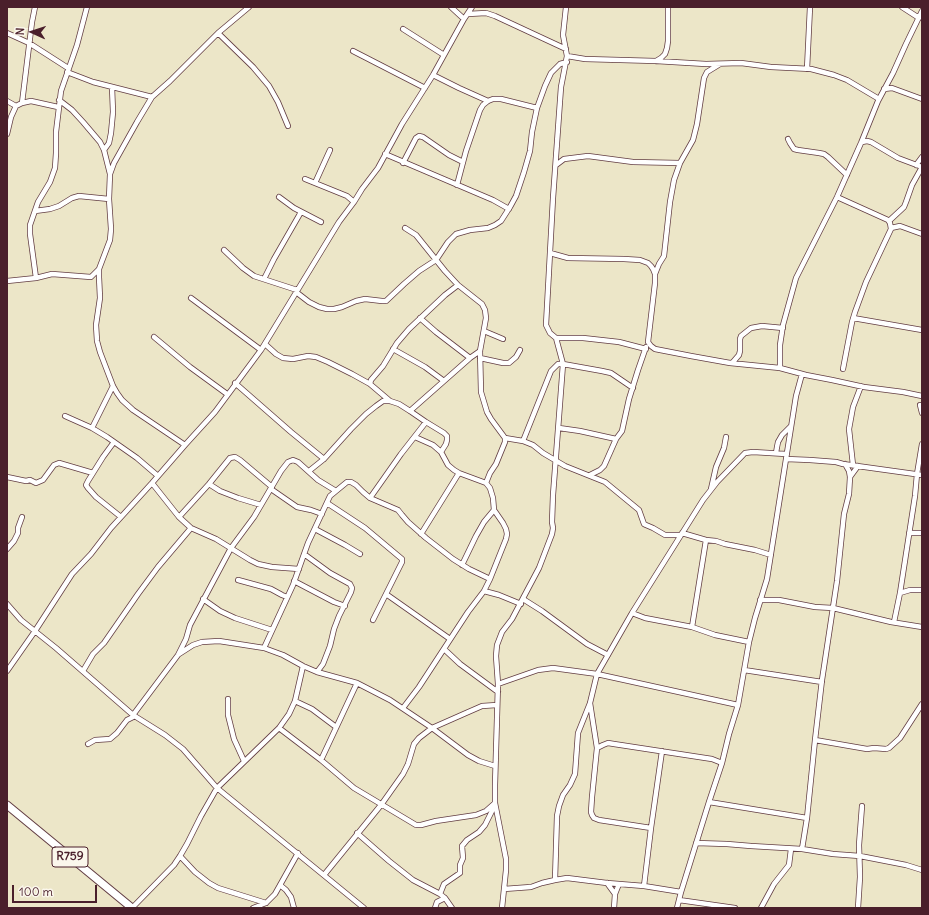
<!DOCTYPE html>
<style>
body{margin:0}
#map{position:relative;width:929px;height:915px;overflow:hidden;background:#ece6c8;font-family:Delius,sans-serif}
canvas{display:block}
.frame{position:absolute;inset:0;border:8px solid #4a1f2b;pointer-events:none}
.north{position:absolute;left:12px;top:12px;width:40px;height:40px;-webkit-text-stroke:3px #fbf7ec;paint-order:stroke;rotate:273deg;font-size:11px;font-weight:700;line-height:16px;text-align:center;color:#4a1f2b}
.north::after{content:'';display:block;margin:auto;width:14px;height:18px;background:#4a1f2b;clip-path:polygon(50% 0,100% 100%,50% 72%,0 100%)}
.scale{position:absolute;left:12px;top:885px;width:85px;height:18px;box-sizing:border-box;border:2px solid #4a1f2b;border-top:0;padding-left:5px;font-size:12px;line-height:14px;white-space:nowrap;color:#4a1f2b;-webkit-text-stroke:3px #fbf7ec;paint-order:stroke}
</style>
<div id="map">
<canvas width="929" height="915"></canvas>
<div class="frame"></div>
<div class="north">N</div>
<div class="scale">100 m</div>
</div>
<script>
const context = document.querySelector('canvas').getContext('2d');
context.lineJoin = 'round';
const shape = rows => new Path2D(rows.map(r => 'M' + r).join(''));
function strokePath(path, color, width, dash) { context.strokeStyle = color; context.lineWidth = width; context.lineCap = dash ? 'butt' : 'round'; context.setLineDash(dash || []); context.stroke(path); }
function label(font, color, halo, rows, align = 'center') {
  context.font = font + ' Delius,sans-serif'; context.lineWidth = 3.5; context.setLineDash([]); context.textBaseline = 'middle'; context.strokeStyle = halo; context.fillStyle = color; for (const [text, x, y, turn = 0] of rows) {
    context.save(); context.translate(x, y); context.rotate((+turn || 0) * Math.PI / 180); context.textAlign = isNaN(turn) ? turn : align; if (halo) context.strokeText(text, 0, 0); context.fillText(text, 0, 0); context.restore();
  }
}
const street = shape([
 [451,7,464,19],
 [566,7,563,35,567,56,561,87,553,198,546,325,550,333,556,338,583,338,619,342,646,349],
 [902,7,919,18],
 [468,14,486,13,495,16,566,49],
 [403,29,444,55],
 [7,33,29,43,68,68],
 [218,33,253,67,269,86,278,102,288,126],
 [353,51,425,88],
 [567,56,585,59,656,61,706,64,741,63,771,67,811,69,834,75,847,80,879,99],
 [656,61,661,58,665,54,667,48,668,41,668,7],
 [807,69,810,7],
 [67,72,93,82,152,97],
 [433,75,459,88,488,101],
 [884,89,892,88,922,99],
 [59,100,72,110,83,122,100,142,104,150,110,174],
 [7,101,16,106],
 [22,103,32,22,35,7],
 [7,134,11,117,16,106,22,103,31,101,58,107],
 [788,139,790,143,794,149,798,150,819,153,824,154,828,157,847,175],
 [862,142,867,141,871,142,898,158,922,167,912,185,906,202,904,207,889,221],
 [104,150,109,143,111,133,113,112,112,87],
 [385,154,493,200,509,209],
 [403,163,416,138,419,136,423,137,449,155,463,162],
 [556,165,564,159,588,156,633,162,680,163],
 [916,165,922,157],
 [305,179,347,196,354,202],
 [315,183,330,150],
 [457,185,466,151,480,110,483,105,488,101,493,99,501,99,537,108],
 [279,197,294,208,321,222],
 [837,197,888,220,890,223,891,229,866,282,855,312,852,322,843,369],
 [35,211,50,209,59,206,72,198,79,196,109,199],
 [405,228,416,235,445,271,458,285,482,304,485,310,486,318,480,351,481,392,487,412,491,419,505,438,505,442,496,464,490,473,486,483],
 [891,228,900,226,922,234],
 [224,250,243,268,254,276,297,290],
 [550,253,568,258,624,259,640,260,648,263,651,266,653,269,655,274,655,283,648,342,651,346,655,349,691,356,730,363,780,368,806,375,832,380,864,387,903,392,922,396],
 [655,274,659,264,664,256,670,202,674,180,680,163,693,140,697,124,704,78,707,72,720,64],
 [36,278,30,234,30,225,38,202,50,182,55,168,56,153,56,132,61,91,77,45,87,7],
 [264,279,274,259,301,212],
 [7,281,36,278,52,274,91,277,99,269],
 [296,292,309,302,319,307,327,309,334,309,342,307,356,301,365,299,382,301,386,301,404,284,419,271,436,260,448,242,456,234,470,230,488,228,495,225,501,221,510,207,516,196,524,172,530,151,532,132,537,108,545,86,551,73,560,64,567,62],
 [191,298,261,350],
 [420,318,436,332,470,358],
 [853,318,922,330],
 [484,331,503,339],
 [154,337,190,367,227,394],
 [265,344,276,354,283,358,293,359,308,356,316,357,328,362,352,374,370,384,390,401],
 [393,349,425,367,444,381],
 [480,358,503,363,509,363,516,357,520,350],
 [731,363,733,362,739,355,740,351,740,339,741,336,751,328,762,326,783,328],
 [780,368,780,345,783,325,796,278,837,197,861,143,878,101,893,73,906,44,922,11],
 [235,383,291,432,324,459],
 [370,384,371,380,383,366,397,343,409,329,445,295,458,285],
 [920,405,922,413],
 [410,411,470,358,480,351],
 [65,416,92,428,107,437,137,458,158,476],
 [92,428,113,386],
 [559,428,580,431,616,439],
 [415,437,433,445,441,452,448,465,454,470,459,473,486,483,490,488,493,498,494,510,484,522,476,536,462,565],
 [505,438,523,441,533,445,543,453,565,466,605,482,639,510,644,524,646,525,653,528,665,535,681,535],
 [523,441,551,371,558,364,563,364,602,371,611,373,633,388],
 [114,442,103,457,88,481,86,485,88,488,96,497,121,517],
 [185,445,133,410,122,400,117,393,113,386,100,352,97,341,96,325,100,298,99,277,99,269,110,240,111,229,109,199,110,174,114,163,137,122,152,97,170,81,218,33,249,7],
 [776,453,777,447,778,442,782,435,791,426],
 [786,459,810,460,836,462,843,464,922,475],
 [853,465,849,429,853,407,861,386],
 [309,471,324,459,351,429,366,414,376,406,383,401,390,401,399,404,410,411,426,422,444,433,447,436,447,440,446,444,441,452],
 [590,475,600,470,604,466,616,439,622,431,629,399,638,370,646,347],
 [7,477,26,481,30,480,36,483,43,480,54,465,59,463,93,473],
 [850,477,858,466],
 [152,483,179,517,191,528,216,539,250,560,258,564,272,567,299,569],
 [209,484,220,491,238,498,261,505],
 [271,489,297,507,311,510,322,514],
 [711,489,716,467,724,448,726,437],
 [370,498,401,454,426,422],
 [327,503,365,528,402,559,402,562,373,620],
 [179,517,209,484,230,458,235,457,240,460,272,487],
 [315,529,345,545,360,554],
 [682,533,706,540,716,541,725,544,755,550,771,555],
 [909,533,922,533],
 [421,534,459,473],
 [7,549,14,541,18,533,18,528,22,517],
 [304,554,330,573,350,584,352,588,351,592,339,616,334,629,330,646,323,664,317,672],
 [238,580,271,589,282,595,287,597],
 [294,581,334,602,345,606],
 [484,591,499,595,521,604],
 [900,593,910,590,922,590],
 [386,594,450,639],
 [203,599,220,611,235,618,272,630],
 [523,599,542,611,587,644,608,655],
 [760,600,779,600,815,607,833,608,891,622,922,627],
 [7,604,21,620,56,648,133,715,165,735,183,749,217,788,364,908],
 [632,613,645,618,692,627,715,635,749,642],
 [894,622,900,593,915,496,917,474,922,444],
 [692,627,706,540],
 [264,648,293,585,308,543,330,496,347,482,351,482,356,485,363,492,370,498,398,510,402,515,408,522,426,538,453,559,469,569,490,579],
 [444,649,460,664,498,692],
 [179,654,193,645,202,642,219,641,264,648,283,655,303,666,317,672,357,683,390,700,432,728,468,755,479,761,495,766],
 [744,670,822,682],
 [7,671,35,631,72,574,91,554,111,528,152,483,185,445,215,412,261,350,339,222,354,202,362,189,378,168,402,124,433,75,464,19,472,7],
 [83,671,93,654,104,643,138,594,158,567,191,528],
 [498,684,538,670,553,668,597,674,738,705],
 [228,699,228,715,234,739,244,761],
 [295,701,312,709,336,727],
 [590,703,597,748,592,797,591,812,592,815,594,818,599,820,651,828],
 [403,708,419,687,468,612,484,591,490,579,506,539,507,534,506,529,503,523,494,510],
 [133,715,178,655,186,639,190,625,231,548,254,517,281,471,288,462,293,460,298,462,318,480,336,491],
 [279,728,321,760,354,788,416,825,421,825,436,821,476,815,486,811,495,803],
 [815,740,867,749,874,748,886,749,889,748,900,738,922,704],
 [88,744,95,740,110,739,117,733,127,720,135,716],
 [597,748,603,745,608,743,614,744,712,759,722,763],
 [321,760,357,683],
 [709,802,807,818],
 [357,833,389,861,413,880,440,894,445,898,452,908],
 [696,843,727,844,751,846,802,849,833,854,860,856,906,865,922,870],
 [802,849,807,818,815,740,822,680,837,581,844,514,849,494,850,477,849,471,845,464],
 [180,856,195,872,209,883,218,888,266,903],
 [324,875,381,805,403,774,408,764,414,744,419,738,432,728,466,713,482,706,497,705],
 [555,880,557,816,559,806,563,795,570,785,575,774,578,733,590,703,597,674,632,613,703,500,717,482,745,453,753,452,786,454],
 [607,883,615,894],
 [280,885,286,890,291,897,294,908],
 [644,886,651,828,662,751],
 [504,889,531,887,542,883,555,880,567,878,607,883,644,886,681,892],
 [440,894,444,884,460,873,460,865,463,858,462,846,467,840,479,832,485,825,492,811,492,806],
 [679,900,735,908],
 [132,908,174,865,180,856,187,844,201,816,217,788,279,728,289,714,295,701,303,666],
 [253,908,266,903,275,894,298,853],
 [435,908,437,902,445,898],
 [502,908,506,870,506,859,495,803,495,785,498,684,496,656,497,645,502,632,512,619,539,568,552,534,553,528,552,522,553,495,563,364,556,338],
 [614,908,615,894,619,884],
 [677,908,681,892,709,802,722,763,729,734,738,705,749,642,755,618,767,579,796,396,802,374],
 [761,908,774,884,789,865,791,849],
 [858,908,860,877,859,845,862,806]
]);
const primary = shape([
 [7,805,132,908]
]);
const shields = [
 [70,857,36]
];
const shieldNames = [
 ["R759",70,857]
];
strokePath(street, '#623d43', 6);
strokePath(primary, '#623d43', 9);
strokePath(street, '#fff', 4.5);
strokePath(primary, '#fff', 7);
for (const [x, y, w] of shields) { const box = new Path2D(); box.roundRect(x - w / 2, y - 10, w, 20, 3); context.fillStyle = '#fbf7ec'; context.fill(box); strokePath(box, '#4a1f2b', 1); }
label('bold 12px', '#4a1f2b', null, shieldNames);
</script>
